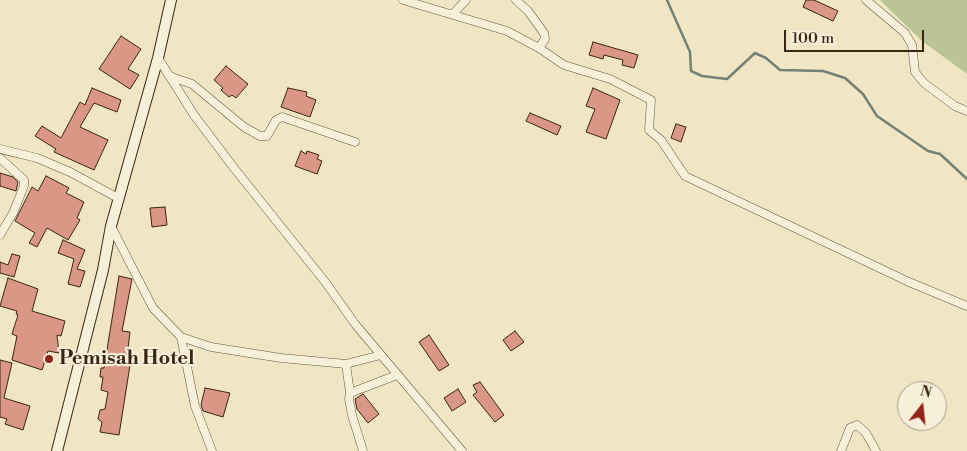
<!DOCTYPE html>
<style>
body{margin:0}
#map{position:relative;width:967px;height:451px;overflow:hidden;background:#f1e6c4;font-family:"Libre Bodoni",serif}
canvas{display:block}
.north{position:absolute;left:897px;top:381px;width:50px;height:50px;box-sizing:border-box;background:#f6efd9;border:1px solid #aa9e8a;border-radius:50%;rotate:16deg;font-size:14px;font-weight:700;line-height:20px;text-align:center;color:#392513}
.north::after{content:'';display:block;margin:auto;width:18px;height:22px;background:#8f2418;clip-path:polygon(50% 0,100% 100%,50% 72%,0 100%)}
.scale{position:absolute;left:784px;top:30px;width:140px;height:22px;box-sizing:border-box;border:2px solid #392513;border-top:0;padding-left:6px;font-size:15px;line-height:18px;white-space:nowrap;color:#392513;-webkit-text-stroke:4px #f6efd9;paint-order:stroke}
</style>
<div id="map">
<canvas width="967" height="451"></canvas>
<div class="north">N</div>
<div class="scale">100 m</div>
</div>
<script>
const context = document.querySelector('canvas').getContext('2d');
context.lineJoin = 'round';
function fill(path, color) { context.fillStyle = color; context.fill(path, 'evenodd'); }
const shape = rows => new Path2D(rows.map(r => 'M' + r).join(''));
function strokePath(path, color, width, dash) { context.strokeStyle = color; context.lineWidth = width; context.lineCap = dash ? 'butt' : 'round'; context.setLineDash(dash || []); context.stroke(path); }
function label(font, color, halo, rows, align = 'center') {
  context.font = font + ' "Libre Bodoni",serif'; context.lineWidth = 4.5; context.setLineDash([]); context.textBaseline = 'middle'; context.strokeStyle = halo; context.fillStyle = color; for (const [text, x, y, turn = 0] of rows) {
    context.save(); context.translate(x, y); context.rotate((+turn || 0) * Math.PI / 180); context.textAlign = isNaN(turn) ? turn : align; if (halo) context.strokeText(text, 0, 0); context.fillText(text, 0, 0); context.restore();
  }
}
const green = shape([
 [880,0,967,0,967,74,922,41]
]);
const stream = shape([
 [667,0,690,52,691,71,702,76,727,79,755,53,766,58,780,70,823,71,845,78,863,94,877,116,928,151,940,154,967,179]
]);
const building = shape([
 [806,0,814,0,838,11,833,21,803,7,806,0],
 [121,36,141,49,128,69,139,75,130,89,99,69,121,36],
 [593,42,638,55,634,68,622,65,623,60,604,55,603,59,589,55,593,42],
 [226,66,248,84,236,98,232,95,229,97,221,90,223,88,214,80,226,66],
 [92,88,121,100,117,112,94,103,80,127,108,140,94,170,54,152,56,149,35,136,42,126,61,138,80,102,85,105,92,88],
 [288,88,307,92,306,96,316,100,310,117,281,107,288,88],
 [593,88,620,100,606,139,586,132,595,109,586,106,593,88],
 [530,113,561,126,557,135,526,121,530,113],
 [676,124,686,127,681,142,671,138,676,124],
 [301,151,306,154,307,151,319,155,317,159,322,161,317,174,295,166,301,151],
 [0,173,13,177,18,182,16,191,0,186,0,173],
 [46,176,69,188,66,193,84,202,77,218,80,220,68,240,47,228,37,247,29,243,35,233,15,221,32,187,38,191,46,176],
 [165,207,167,225,152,227,150,208,165,207],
 [63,240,85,250,77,269,85,271,80,287,68,284,74,259,58,253,63,240],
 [12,254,20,256,14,277,0,273,0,262,8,265,12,254],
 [119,276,132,279,122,331,130,332,126,364,130,365,119,435,100,432,102,422,98,419,100,410,105,409,108,392,101,390,103,377,100,377,101,368,104,368,119,276],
 [8,278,38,289,32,311,65,321,61,336,57,335,59,353,48,351,42,370,12,360,17,336,12,334,18,315,16,314,17,311,0,306,8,278],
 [515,331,524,342,511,351,503,340,515,331],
 [429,335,449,365,439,371,419,342,429,335],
 [0,360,12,363,4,398,30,406,23,430,5,424,7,419,0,417,0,360],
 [480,382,504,415,495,422,473,395,477,392,473,385,480,382],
 [205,388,230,393,223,417,203,411,201,405,205,388],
 [458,389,466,402,452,411,444,398,458,389],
 [363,394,379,414,368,423,357,409,355,399,363,394]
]);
const street = shape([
 [403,0,507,31,539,48],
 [516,0,528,11,544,33,545,39,539,48,564,65,610,79,651,100,649,130,661,140,685,176,909,282,967,306],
 [866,0,905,33,912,45,915,72,924,83,955,106,967,111],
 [453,14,466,0],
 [158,58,194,115,234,168,326,283,355,324,462,451],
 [169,76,192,84,244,127,260,136,267,136,276,120,282,117,355,142],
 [0,149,37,158,70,172,118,198],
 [0,158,24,180,24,186,13,213,0,235],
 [111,226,153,308,181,337,195,406,212,451],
 [181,337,211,347,281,358,346,364,381,355],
 [346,364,350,393],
 [363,451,352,415,349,399,350,393,397,375],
 [841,451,850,428,857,425,866,433,876,451]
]);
const secondary = shape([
 [57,451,103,270,111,226,158,58,171,0]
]);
const markers = [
 [49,359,5,"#8f2418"]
];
const poiNames = [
 ["Pemisah Hotel",59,359]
];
fill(green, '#bbc494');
strokePath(stream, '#748177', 2.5);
fill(building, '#db9785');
strokePath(building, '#392513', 1);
strokePath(street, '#67553f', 9);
strokePath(secondary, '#392513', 12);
strokePath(street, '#f6efd9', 8);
strokePath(secondary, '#f6efd9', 10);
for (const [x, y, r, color] of markers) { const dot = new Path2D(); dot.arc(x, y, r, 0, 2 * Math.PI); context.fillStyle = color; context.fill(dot); strokePath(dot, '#f6efd9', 2); }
label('bold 20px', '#392513', '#f6efd9', poiNames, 'left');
</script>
